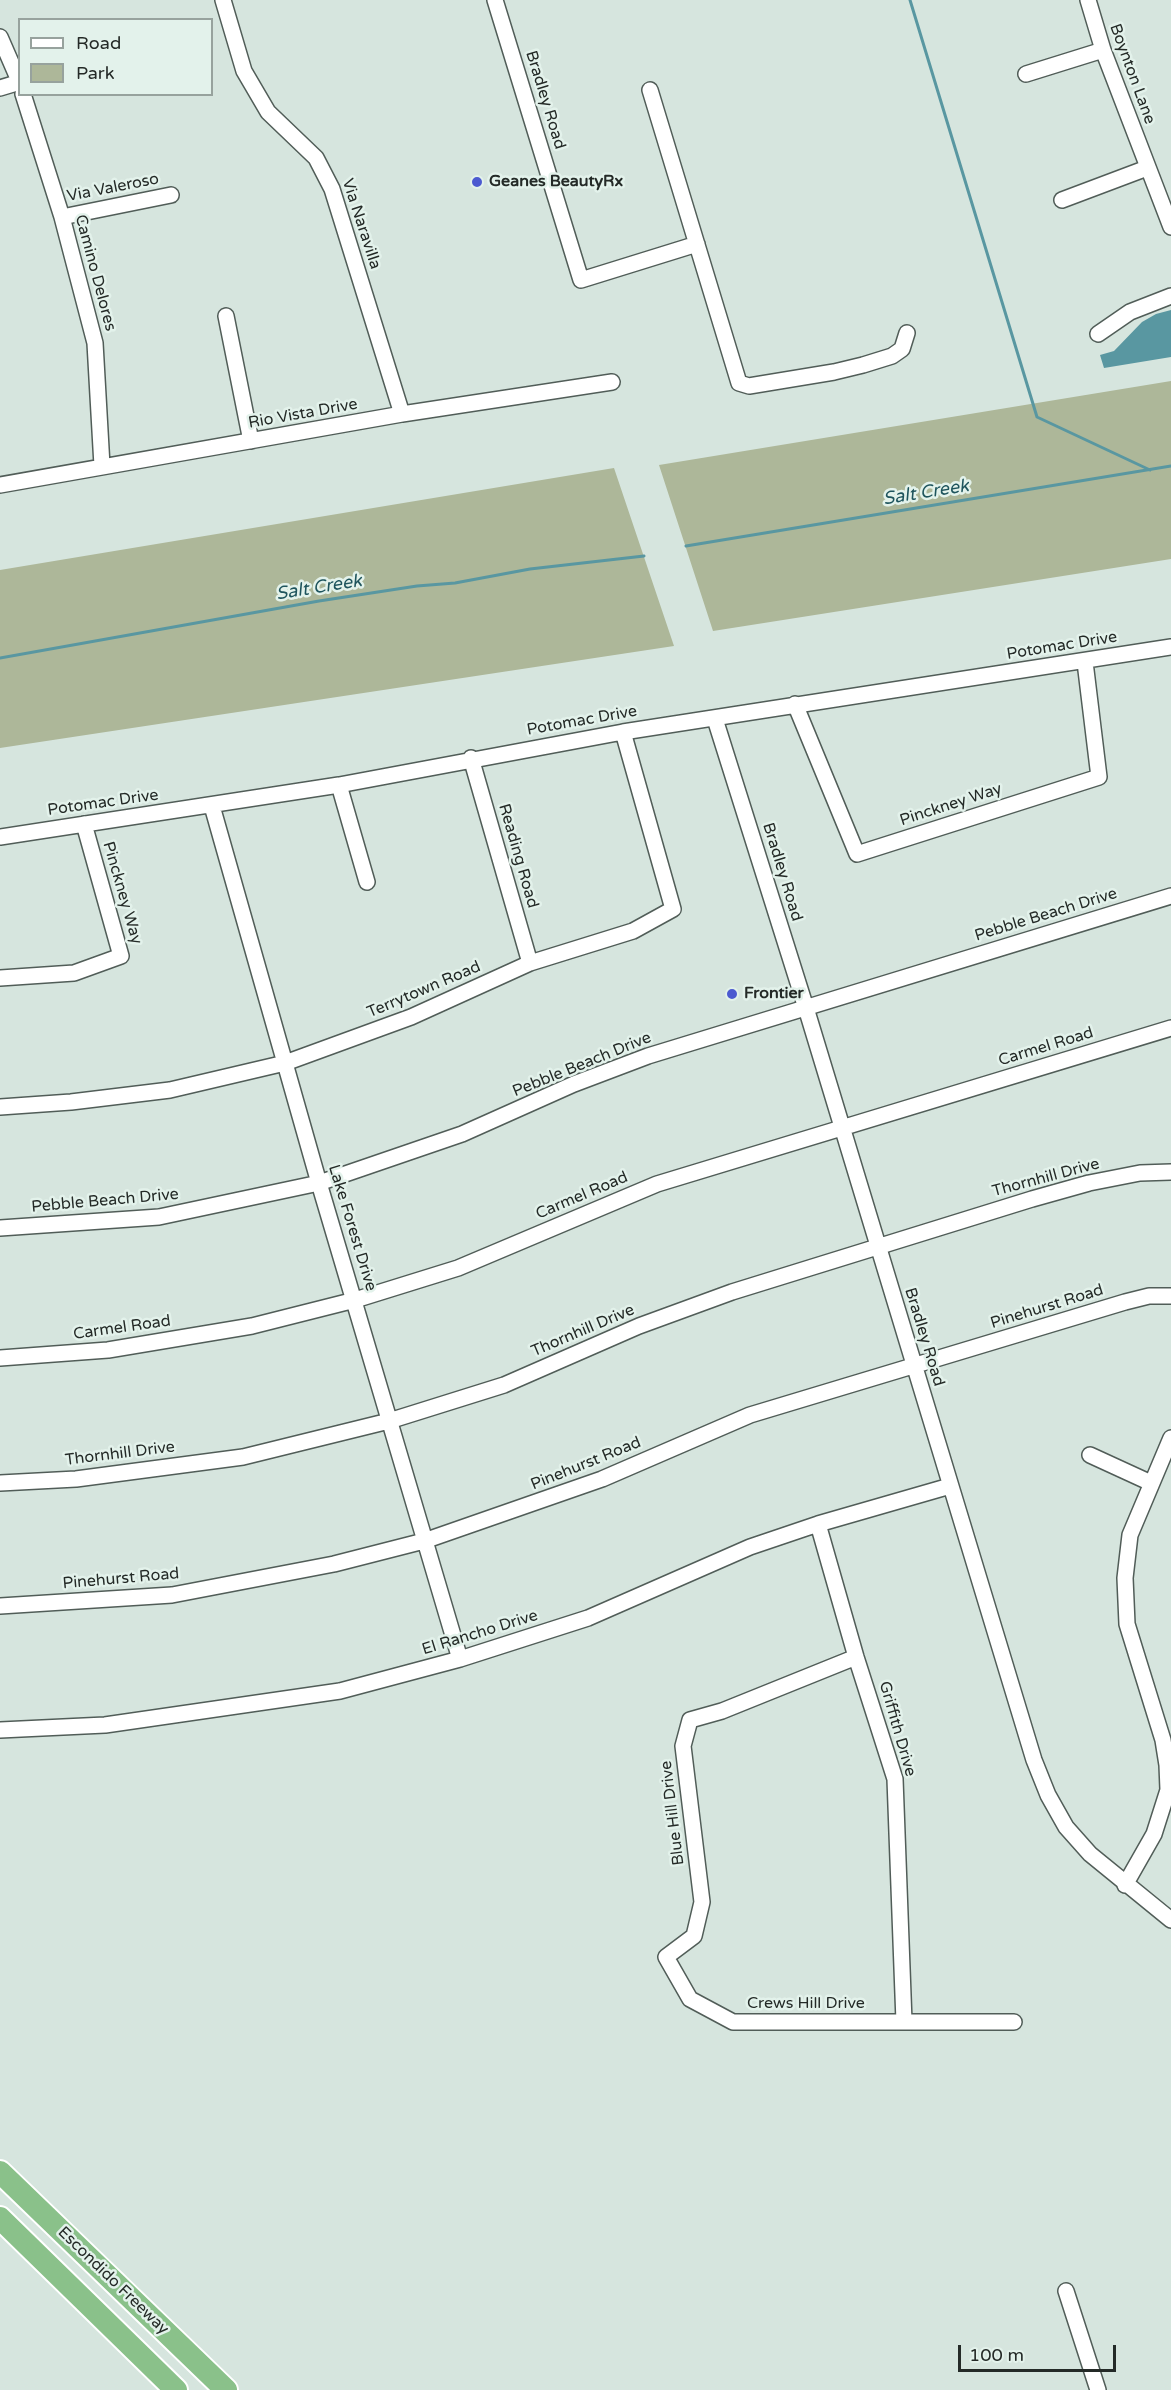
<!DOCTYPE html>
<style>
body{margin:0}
#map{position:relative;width:1171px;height:2390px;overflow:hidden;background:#d6e5de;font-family:"Varela Round",sans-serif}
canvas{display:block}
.legend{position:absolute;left:18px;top:18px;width:195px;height:78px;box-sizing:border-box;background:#e3f2eb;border:2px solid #97a29d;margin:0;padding:8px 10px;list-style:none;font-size:18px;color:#242a27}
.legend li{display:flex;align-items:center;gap:12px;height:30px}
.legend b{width:30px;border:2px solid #97a29d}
.scale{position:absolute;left:958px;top:2345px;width:158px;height:27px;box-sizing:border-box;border:3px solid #242a27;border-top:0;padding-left:8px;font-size:18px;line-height:21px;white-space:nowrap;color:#242a27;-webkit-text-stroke:4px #e3f2eb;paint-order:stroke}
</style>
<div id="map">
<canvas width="1171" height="2390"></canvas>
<ul class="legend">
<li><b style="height:8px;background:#fff"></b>Road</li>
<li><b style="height:16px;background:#adb799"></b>Park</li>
</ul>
<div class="scale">100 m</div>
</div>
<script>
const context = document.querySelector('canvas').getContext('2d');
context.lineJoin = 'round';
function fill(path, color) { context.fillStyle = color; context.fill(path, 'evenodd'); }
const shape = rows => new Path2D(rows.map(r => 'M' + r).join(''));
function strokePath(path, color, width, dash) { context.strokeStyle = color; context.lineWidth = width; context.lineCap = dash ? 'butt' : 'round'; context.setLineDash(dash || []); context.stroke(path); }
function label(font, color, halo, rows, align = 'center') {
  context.font = font + ' "Varela Round",sans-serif'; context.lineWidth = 5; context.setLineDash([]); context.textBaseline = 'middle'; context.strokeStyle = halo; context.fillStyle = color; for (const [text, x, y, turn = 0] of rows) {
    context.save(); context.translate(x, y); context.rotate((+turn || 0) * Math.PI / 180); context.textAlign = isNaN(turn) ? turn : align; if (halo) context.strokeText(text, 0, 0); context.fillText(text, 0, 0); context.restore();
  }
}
const green = shape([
 [1171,381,1171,559,713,631,659,465],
 [614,468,674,646,0,748,0,570]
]);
const water = shape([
 [1171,310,1171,357,1104,368,1100,355,1114,351,1142,322,1156,314]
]);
const stream = shape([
 [910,0,1037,417,1150,470],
 [686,546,1171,466],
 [0,658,319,601,417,586,455,583,530,569,644,556]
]);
const minor = shape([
 [223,0,244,71,268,112,316,158,332,189,402,414],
 [495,0,581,280,697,244],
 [1088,0,1103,50,1171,227],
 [0,37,20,83],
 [1026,74,1103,50],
 [0,88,20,82],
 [650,90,739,383,749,386,834,372,863,365,892,356,902,349,907,333],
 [23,94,62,217,95,343,102,466],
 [1062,200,1147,168],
 [62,217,171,195],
 [226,316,251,441],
 [1098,334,1130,312,1171,296],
 [0,485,402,414,612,382],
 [795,704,857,854,1099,777,1085,662],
 [715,719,806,1008,1034,1760,1048,1795,1066,1827,1090,1854,1171,1920],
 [471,758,530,963],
 [339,785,367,882],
 [212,806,319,1183,460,1659],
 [0,837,339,785,623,732,1171,647],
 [0,978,74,973,121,956,84,824],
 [0,1107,71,1102,170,1090,285,1063,411,1017,530,963,633,931,673,909,623,732],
 [0,1228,159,1217,319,1183,462,1134,574,1084,648,1056,1171,896],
 [0,1358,108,1350,252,1326,355,1300,458,1268,657,1184,1171,1028],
 [1090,1455,1151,1483],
 [0,1483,76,1479,243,1457,389,1421,504,1385,639,1326,732,1292,1032,1199,1089,1183,1140,1173,1171,1172],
 [818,1524,856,1657,895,1779,904,2022],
 [0,1606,172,1595,334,1564,424,1541,602,1479,750,1415,1125,1302,1149,1296,1171,1296],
 [856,1657,722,1711,690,1720,683,1746,702,1902,694,1936,666,1957,690,1999,733,2022,1014,2022],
 [0,1730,105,1725,340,1691,460,1659,588,1618,750,1547,818,1524,950,1486],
 [1125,1885,1154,1834,1168,1790,1167,1765,1163,1740,1127,1624,1125,1578,1130,1535,1171,1438],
 [1066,2291,1098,2390]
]);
const highway = shape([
 [0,2172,226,2390],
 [0,2218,176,2390]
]);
const markers = [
 [477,182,6,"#4c5ad0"],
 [732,994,6,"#4c5ad0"]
];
const streetNames = [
 ["Boynton Lane",1132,74,70],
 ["Bradley Road",545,100,73],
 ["Via Valeroso",113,188,-11],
 ["Via Naravilla",361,224,72],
 ["Camino Delores",95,273,75],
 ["Rio Vista Drive",303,414,-10],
 ["Potomac Drive",1062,646,-9],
 ["Potomac Drive",582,721,-10],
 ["Potomac Drive",103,803,-8],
 ["Pinckney Way",951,805,-18],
 ["Reading Road",518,856,74],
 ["Bradley Road",782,872,73],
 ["Pinckney Way",122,893,74],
 ["Pebble Beach Drive",1046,915,-17],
 ["Terrytown Road",424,990,-23],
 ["Carmel Road",1046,1047,-17],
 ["Pebble Beach Drive",582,1065,-22],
 ["Thornhill Drive",1046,1178,-15],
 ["Carmel Road",582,1196,-23],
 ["Pebble Beach Drive",105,1201,-5],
 ["Lake Forest Drive",352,1228,73],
 ["Pinehurst Road",1047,1307,-17],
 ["Carmel Road",122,1328,-8],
 ["Thornhill Drive",583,1331,-23],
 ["Bradley Road",924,1337,73],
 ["Thornhill Drive",120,1454,-7],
 ["Pinehurst Road",586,1464,-22],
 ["Pinehurst Road",121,1579,-5],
 ["El Rancho Drive",480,1633,-17],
 ["Griffith Drive",897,1729,74],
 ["Blue Hill Drive",673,1813,-97],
 ["Crews Hill Drive",806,2004],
 ["Escondido Freeway",113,2281,44]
];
const poiNames = [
 ["Geanes BeautyRx",489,182],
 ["Frontier",744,994]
];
const waterNames = [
 ["Salt Creek",926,493,-9],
 ["Salt Creek",319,588,-9]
];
fill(green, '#adb799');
fill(water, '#5997a1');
strokePath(stream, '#5997a1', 3);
strokePath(minor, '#515d58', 18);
strokePath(highway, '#fff', 26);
strokePath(minor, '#fff', 15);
strokePath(highway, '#8ac18a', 22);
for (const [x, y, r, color] of markers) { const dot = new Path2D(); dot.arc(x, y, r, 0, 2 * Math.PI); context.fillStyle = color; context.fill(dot); strokePath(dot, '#e3f2eb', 2); }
label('16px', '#242a27', '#e3f2eb', streetNames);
label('bold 16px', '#242a27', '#e3f2eb', poiNames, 'left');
label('italic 18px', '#1e545c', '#e3f2eb', waterNames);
</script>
